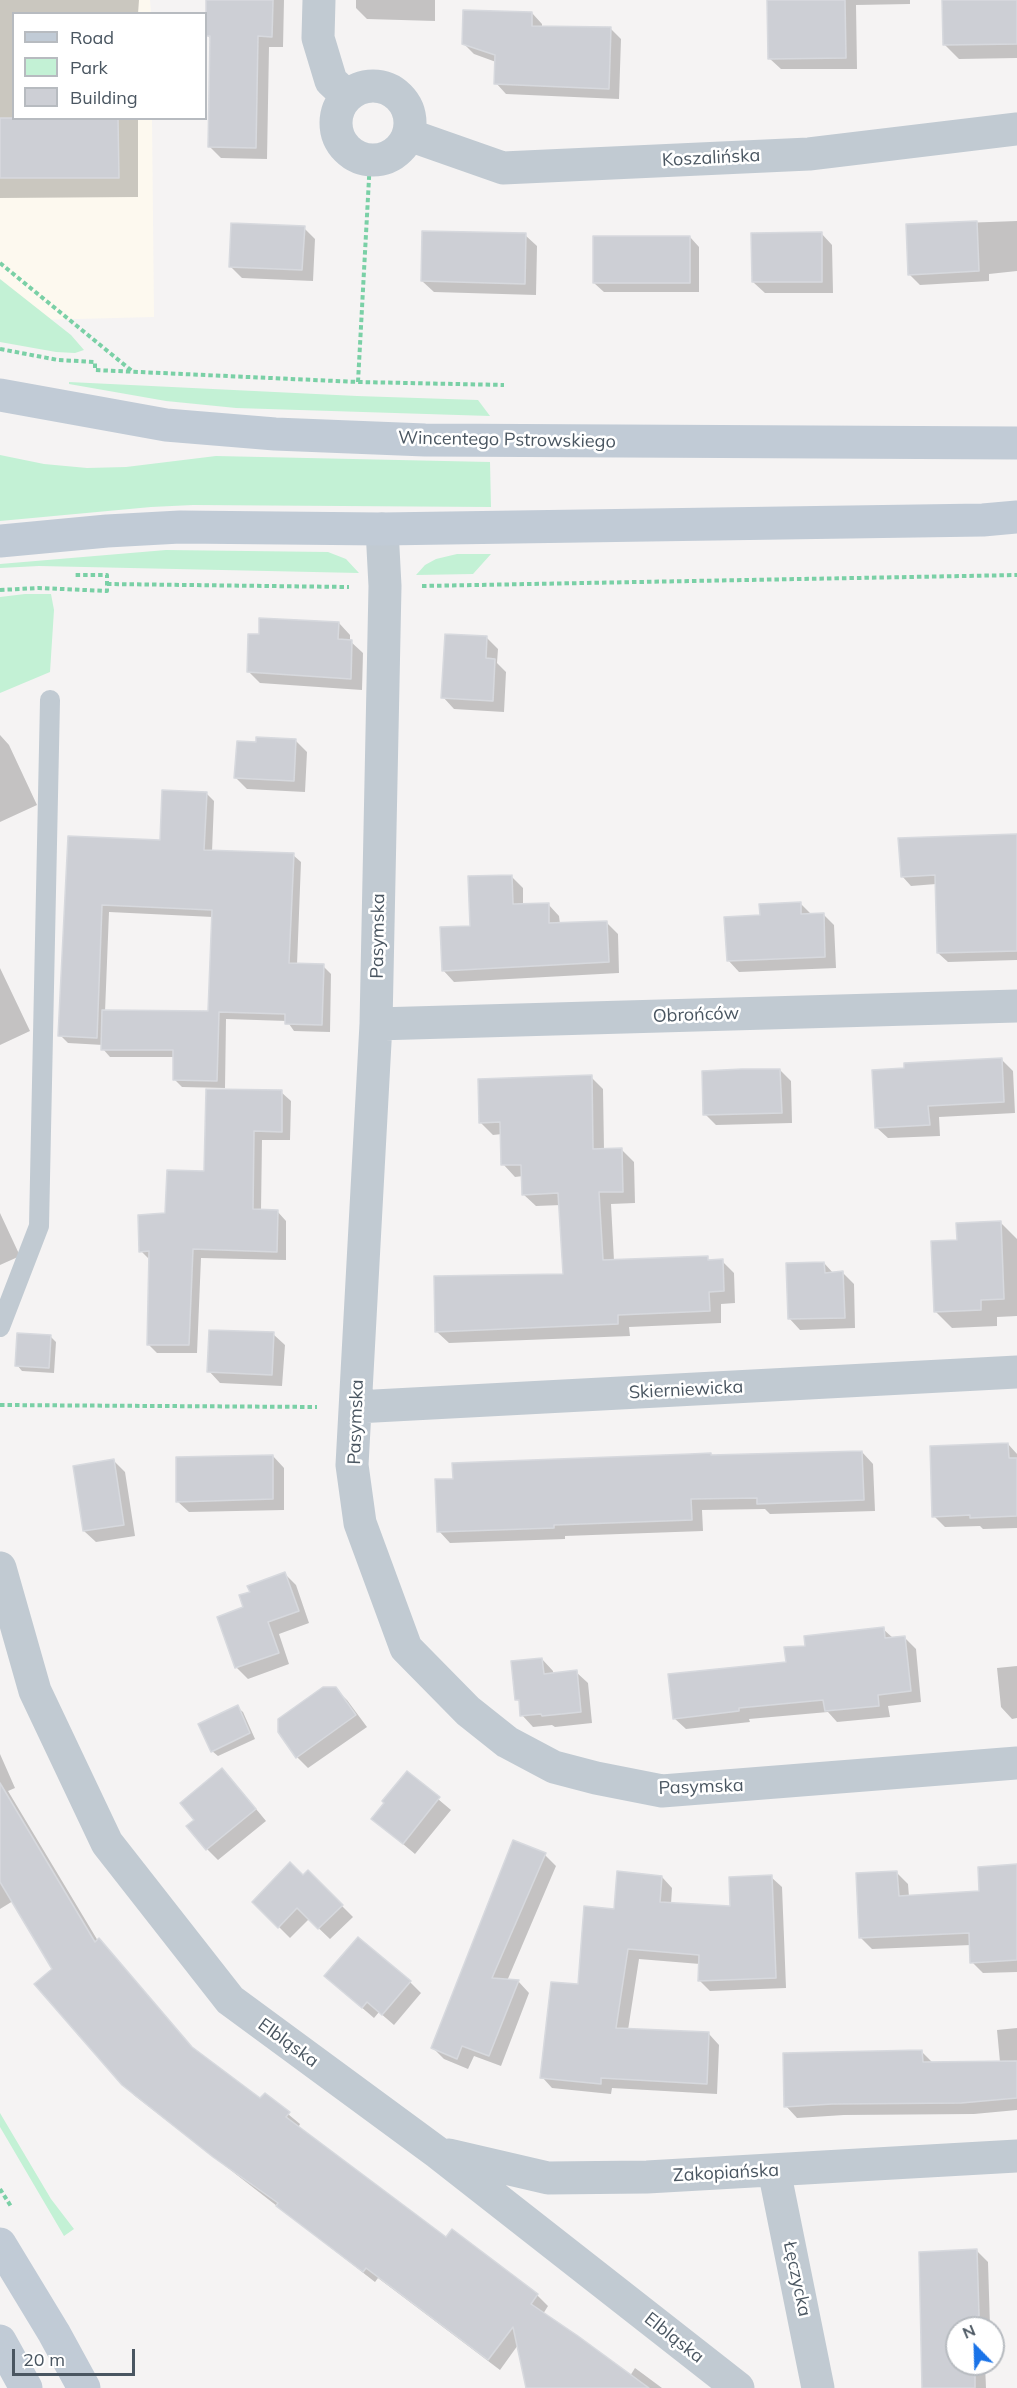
<!DOCTYPE html>
<meta charset="utf-8">
<style>
body{margin:0}
#map{position:relative;width:1017px;height:2388px;overflow:hidden;background:#f5f3f3;font-family:Mulish,sans-serif}
canvas{display:block}
.legend{position:absolute;left:12px;top:12px;width:195px;height:108px;box-sizing:border-box;background:#fff;border:2px solid #b7bbc0;margin:0;padding:8px 10px;list-style:none;font-size:18px;color:#4a5661}
.legend li{display:flex;align-items:center;gap:12px;height:30px}
.legend b{width:30px;border:2px solid #b7bbc0}
.north{position:absolute;left:945px;top:2316px;width:60px;height:60px;box-sizing:border-box;background:#fff;border:2px solid #b7bbc0;border-radius:50%;rotate:337deg;font-size:16px;font-weight:700;line-height:24px;text-align:center;color:#4a5661}
.north::after{content:'';display:block;margin:auto;width:21px;height:27px;background:#1a73e8;clip-path:polygon(50% 0,100% 100%,50% 72%,0 100%)}
.scale{position:absolute;left:12px;top:2349px;width:123px;height:27px;box-sizing:border-box;border:3px solid #4a5661;border-top:0;padding-left:8px;font-size:18px;line-height:21px;white-space:nowrap;color:#4a5661;-webkit-text-stroke:4px #fff;paint-order:stroke}
</style>
<div id="map">
<canvas width="1017" height="2388"></canvas>
<ul class="legend">
<li><b style="height:8px;background:#c1cbd6"></b>Road</li>
<li><b style="height:16px;background:#c3f1d5"></b>Park</li>
<li><b style="height:16px;background:#cdcfd5"></b>Building</li>
</ul>
<div class="north">N</div>
<div class="scale">20 m</div>
</div>
<script>
const context = document.querySelector('canvas').getContext('2d');
context.lineJoin = 'round';
function fill(path, color) { context.fillStyle = color; context.fill(path, 'evenodd'); }
const shape = rows => new Path2D(rows.map(r => 'M' + r).join(''));
function strokePath(path, color, width, dash) { context.strokeStyle = color; context.lineWidth = width; context.lineCap = dash ? 'butt' : 'round'; context.setLineDash(dash || []); context.stroke(path); }
function label(font, color, halo, rows, align = 'center') {
  context.font = font + ' Mulish,sans-serif'; context.lineWidth = 5; context.setLineDash([]); context.textBaseline = 'middle'; context.strokeStyle = halo; context.fillStyle = color; for (const [text, x, y, turn = 0] of rows) {
    context.save(); context.translate(x, y); context.rotate((+turn || 0) * Math.PI / 180); context.textAlign = isNaN(turn) ? turn : align; if (halo) context.strokeText(text, 0, 0); context.fillText(text, 0, 0); context.restore();
  }
}
const commercial = shape([
 [0,0,150,0,151,13,14,14,14,118,152,119,154,317,0,321]
]);
const green = shape([
 [0,279,71,335,84,350,75,353,56,352,0,342],
 [69,382,357,396,478,400,490,416,236,408,166,401,69,384],
 [0,455,44,464,87,468,126,467,216,456,490,462,491,507,193,505,151,507,0,521],
 [166,550,328,552,346,559,359,573,39,566,0,568,0,564],
 [457,554,491,554,473,574,416,575,425,565,436,559],
 [25,594,51,594,54,610,50,672,0,693,0,597],
 [0,2113,51,2199,74,2229,64,2236,0,2127]
]);
const shadow = shape([
 [0,0,139,0,138,14,14,14,14,118,138,118,138,197,0,198],
 [207,0,284,0,283,47,269,47,267,159,221,158,210,147,212,40,207,35],
 [356,0,435,0,435,21,367,19,356,8],
 [770,0,910,0,910,4,856,5,857,69,781,69,769,58],
 [944,0,1017,1,1017,58,959,59,944,44],
 [532,13,542,24,542,27,610,28,621,39,619,99,506,94,496,83,496,62,474,54,463,43],
 [1017,221,1017,271,989,274,989,281,920,285,910,275,907,225],
 [304,228,315,239,313,281,242,278,230,266],
 [821,233,832,245,833,293,765,293,753,282],
 [525,235,537,246,536,295,434,292,422,281],
 [690,237,699,247,699,292,604,292,594,283],
 [339,623,350,635,350,641,363,653,362,690,260,683,249,672],
 [487,638,498,649,497,663,506,672,504,712,454,709,443,697],
 [0,735,9,745,37,805,0,822],
 [296,741,307,752,305,792,247,789,236,778,257,743],
 [206,793,214,801,212,852,293,855,301,862,297,965,323,966,331,974,330,1032,294,1031,287,1021,226,1019,225,1088,182,1087,174,1079,175,1057,110,1057,103,1049,103,1045,68,1043,60,1035,69,838,161,842],
 [109,912,213,917,209,1013,105,1012],
 [1017,836,1017,960,948,962,938,953,936,884,911,886,902,876],
 [512,877,523,888,523,905,548,904,559,916,560,924,606,922,618,934,619,973,454,982,443,970],
 [800,903,812,915,823,914,834,925,836,968,739,972,728,960,761,917],
 [0,968,30,1031,0,1045],
 [1002,1060,1013,1071,1015,1113,939,1117,940,1136,888,1138,876,1127],
 [780,1070,791,1081,792,1123,716,1125,705,1114],
 [591,1077,603,1089,604,1150,621,1149,634,1162,635,1203,611,1204,614,1261,707,1258,711,1261,722,1261,734,1273,735,1303,721,1304,721,1323,629,1327,630,1336,449,1343,436,1331,565,1275,561,1205,536,1206,523,1194,523,1176,515,1177,503,1164,502,1134,493,1135,480,1122],
 [281,1092,291,1101,290,1140,262,1140,261,1211,277,1211,286,1221,286,1260,201,1258,197,1353,157,1353,148,1344,150,1260,141,1251,167,1215],
 [0,1213,20,1256,0,1265],
 [1001,1223,1017,1239,1017,1316,997,1317,997,1326,952,1328,935,1311,958,1241],
 [824,1263,834,1274,843,1273,854,1284,855,1328,800,1330,789,1318],
 [273,1334,285,1345,282,1386,220,1383,209,1371],
 [50,1336,56,1342,54,1373,22,1371,17,1365],
 [1008,1444,1017,1454,1017,1528,983,1529,980,1526,945,1527,934,1516],
 [862,1452,873,1464,875,1511,770,1514,765,1509,702,1510,703,1531,565,1536,565,1539,450,1543,439,1531,455,1480,713,1457],
 [273,1456,284,1468,284,1510,189,1512,177,1501],
 [114,1461,125,1472,135,1536,96,1542,84,1531],
 [285,1574,296,1585,309,1623,279,1634,289,1664,248,1679,236,1667,251,1593],
 [883,1629,893,1638,904,1637,916,1649,921,1702,888,1706,890,1717,837,1722,828,1712,749,1719,750,1722,686,1729,674,1718,788,1663,806,1647],
 [542,1659,553,1671,553,1675,576,1672,588,1683,592,1723,555,1727,552,1725,533,1727,522,1715,521,1703,516,1699],
 [1017,1666,1017,1718,1012,1719,1001,1707,997,1668],
 [335,1689,347,1700,367,1727,308,1768,297,1757],
 [237,1707,243,1712,255,1739,218,1756,212,1751],
 [0,1754,15,1788,8,1791,98,1941,110,1951,196,2052,261,2100,265,2095,300,2124,298,2128,446,2239,452,2231,537,2295,548,2306,543,2314,630,2376,635,2368,662,2388,529,2388,518,2345,500,2370,378,2278,375,2282,135,2096,123,2084,13,1901,0,1909],
 [407,1773,451,1810,415,1854,373,1819],
 [233,1781,266,1821,218,1860,207,1849,196,1820],
 [545,1855,556,1866,507,1981,518,1981,529,1993,501,2066,474,2056,468,2069,444,2059,433,2048],
 [1017,1866,1017,1972,983,1973,972,1962,971,1945,872,1949,861,1938,897,1873,908,1884,909,1897,981,1893],
 [308,1872,353,1917,330,1939,309,1919,290,1938,254,1902,303,1877],
 [662,1877,672,1888,671,1904,732,1908,771,1877,782,1887,786,1988,710,1991,699,1980,700,1964,639,1959,628,2030,709,2034,719,2045,717,2094,612,2088,611,2094,552,2088,542,2077,580,1986,615,1910],
 [410,1982,421,1993,394,2025,379,2012,374,2018,338,1987],
 [1017,2028,1017,2110,974,2114,844,2115,797,2118,786,2106,922,2052,933,2063,1000,2062,997,2030],
 [977,2251,988,2262,990,2327,957,2328,957,2364,985,2364,986,2388,924,2388]
]);
const building = shape([
 [206,0,273,0,272,37,258,36,256,148,208,147,210,36,206,36,206,0],
 [767,0,845,0,846,58,768,59,767,0],
 [942,0,1017,0,1017,44,943,45,942,0],
 [463,10,532,12,532,26,611,27,609,89,494,84,495,55,462,44,463,10],
 [0,118,118,118,119,178,0,178,0,118],
 [977,221,979,271,908,275,906,224,977,221],
 [231,223,305,226,302,270,229,267,231,223],
 [422,231,526,233,525,284,421,281,422,231],
 [822,232,822,282,752,282,751,233,822,232],
 [593,236,690,236,690,283,593,283,593,236],
 [259,618,339,622,338,639,352,640,351,679,247,672,248,634,259,634,259,618],
 [445,634,487,636,486,658,495,659,493,701,441,698,445,634],
 [256,737,296,739,294,781,234,778,237,741,256,742,256,737],
 [162,790,207,792,204,850,294,853,289,963,324,964,322,1025,285,1024,285,1014,219,1012,217,1081,173,1080,173,1050,101,1050,102,1010,208,1011,212,910,102,905,97,1038,58,1036,68,836,160,840,162,790],
 [1017,834,1017,951,937,953,935,875,901,877,898,838,1017,834],
 [512,875,513,904,549,903,549,923,607,921,609,962,442,971,440,927,470,926,468,876,512,875],
 [801,902,801,914,824,913,825,957,727,961,724,917,760,915,759,904,801,902],
 [1002,1058,1004,1102,928,1106,930,1125,875,1128,872,1070,904,1068,904,1063,1002,1058],
 [742,1069,780,1069,782,1113,703,1115,702,1071,742,1069],
 [592,1075,593,1149,622,1148,623,1192,599,1192,603,1260,708,1256,708,1260,723,1259,724,1291,709,1292,710,1311,618,1315,618,1324,435,1332,434,1276,563,1274,558,1193,522,1195,521,1165,501,1165,500,1122,479,1123,478,1079,592,1075],
 [206,1089,282,1090,282,1132,254,1131,253,1209,278,1210,277,1252,193,1249,189,1345,147,1345,149,1251,139,1252,138,1215,165,1213,167,1170,204,1171,206,1089],
 [1001,1221,1004,1299,981,1300,981,1310,934,1312,931,1241,957,1240,956,1223,1001,1221],
 [824,1262,825,1273,843,1271,845,1318,788,1319,786,1263,824,1262],
 [209,1330,274,1332,272,1375,207,1372,209,1330],
 [17,1333,51,1335,49,1368,15,1366,17,1333],
 [1008,1443,1009,1458,1017,1458,1017,1516,970,1518,970,1515,932,1517,930,1446,1008,1443],
 [862,1451,864,1500,757,1504,757,1498,691,1499,692,1520,554,1525,554,1528,437,1532,435,1479,453,1479,452,1463,690,1454,711,1453,711,1455,862,1451],
 [273,1455,273,1499,176,1502,176,1457,273,1455],
 [114,1459,124,1525,83,1531,73,1466,114,1459],
 [285,1572,299,1611,268,1622,279,1653,235,1668,217,1617,243,1607,239,1595,250,1592,247,1586,285,1572],
 [884,1627,885,1638,905,1636,911,1691,878,1695,879,1706,825,1711,823,1700,739,1708,739,1711,673,1719,668,1674,786,1662,784,1647,805,1646,804,1636,884,1627],
 [542,1658,544,1674,577,1670,581,1712,542,1716,541,1714,520,1716,519,1700,515,1700,511,1661,542,1658],
 [323,1687,336,1687,356,1715,296,1758,278,1732,278,1719,323,1687],
 [238,1705,250,1733,211,1752,198,1724,238,1705],
 [222,1768,256,1809,206,1850,186,1826,194,1820,180,1803,222,1768],
 [407,1771,440,1797,403,1844,371,1819,384,1803,382,1801,407,1771],
 [0,1783,95,1942,99,1938,192,2047,260,2098,265,2093,290,2112,286,2117,446,2237,452,2229,538,2294,531,2304,578,2336,649,2388,526,2388,513,2327,488,2360,366,2268,363,2272,276,2206,278,2203,213,2157,122,2085,34,1984,52,1969,0,1882,0,1783],
 [513,1840,546,1853,492,1978,519,1980,489,2056,462,2046,457,2059,431,2048,513,1840],
 [290,1862,303,1875,308,1870,343,1905,318,1929,297,1908,278,1928,252,1902,290,1862],
 [1017,1864,1017,1960,970,1963,969,1933,859,1938,856,1873,897,1871,899,1896,979,1891,978,1867,1017,1864],
 [617,1871,662,1876,660,1902,730,1906,729,1877,772,1875,776,1978,698,1981,699,1955,628,1949,616,2028,709,2032,707,2084,601,2078,601,2084,540,2078,551,1982,578,1984,584,1906,614,1909,617,1871],
 [358,1937,411,1981,382,2015,367,2002,362,2008,324,1976,358,1937],
 [922,2050,923,2062,1017,2061,1017,2098,961,2103,832,2104,784,2107,783,2053,922,2050],
 [977,2249,979,2316,974,2317,974,2328,957,2328,957,2364,975,2364,975,2388,922,2388,919,2252,977,2249]
]);
const path = shape([
 [0,263,132,371],
 [0,349,58,360,95,362,95,370,358,382,504,385],
 [358,382,370,160],
 [107,584,349,587],
 [422,586,1017,575],
 [0,590,39,588,107,591,107,575,74,575],
 [0,1405,317,1407],
 [0,2189,12,2208]
]);
const service = shape([
 [0,1327,39,1226,50,700]
]);
const minor = shape([
 [319,0,318,38,331,81,347,96],
 '336 123a37 37 0 1 1 74 0a37 37 0 1 1-74 0Z',
 [409,135,503,168,809,154,1017,129],
 [382,529,385,586,376,1024,352,1465,360,1523,406,1648,468,1711,507,1742,554,1767,596,1778,662,1791,1017,1763],
 [376,1024,1017,1006],
 [356,1407,1017,1372],
 [0,1568,35,1691,107,1843,230,2000,438,2153,738,2388],
 [449,2155,548,2178,647,2177,1017,2156],
 [774,2170,818,2388]
]);
const secondary = shape([
 [0,395,166,425,275,434,425,440,1017,443],
 [0,541,107,531,180,527,382,529,983,520,1017,517],
 [0,2244,54,2333,84,2388],
 [0,2341,26,2388]
]);
const streetNames = [
 ["Koszalińska",711,158,-3],
 ["Wincentego Pstrowskiego",507,440,1],
 ["Pasymska",378,936,-89],
 ["Obrońców",696,1015,-2],
 ["Skierniewicka",686,1390,-3],
 ["Pasymska",356,1422,-88],
 ["Pasymska",701,1787,-2],
 ["Elbląska",288,2043,36],
 ["Zakopiańska",726,2173,-3],
 ["Łęczycka",797,2279,78],
 ["Elbląska",674,2338,38]
];
fill(commercial, '#fdf9ef');
fill(green, '#c3f1d5');
fill(shadow, '#0003');
fill(building, '#cdcfd5');
strokePath(building, '#d7d9de', 1.5);
strokePath(path, '#7ad0a6', 4, [4.5, 3]);
strokePath(service, '#c1cad2', 20);
strokePath(minor, '#c1cad2', 33);
strokePath(secondary, '#c1cbd6', 33);
label('18px', '#4a5661', '#fff', streetNames);
</script>
